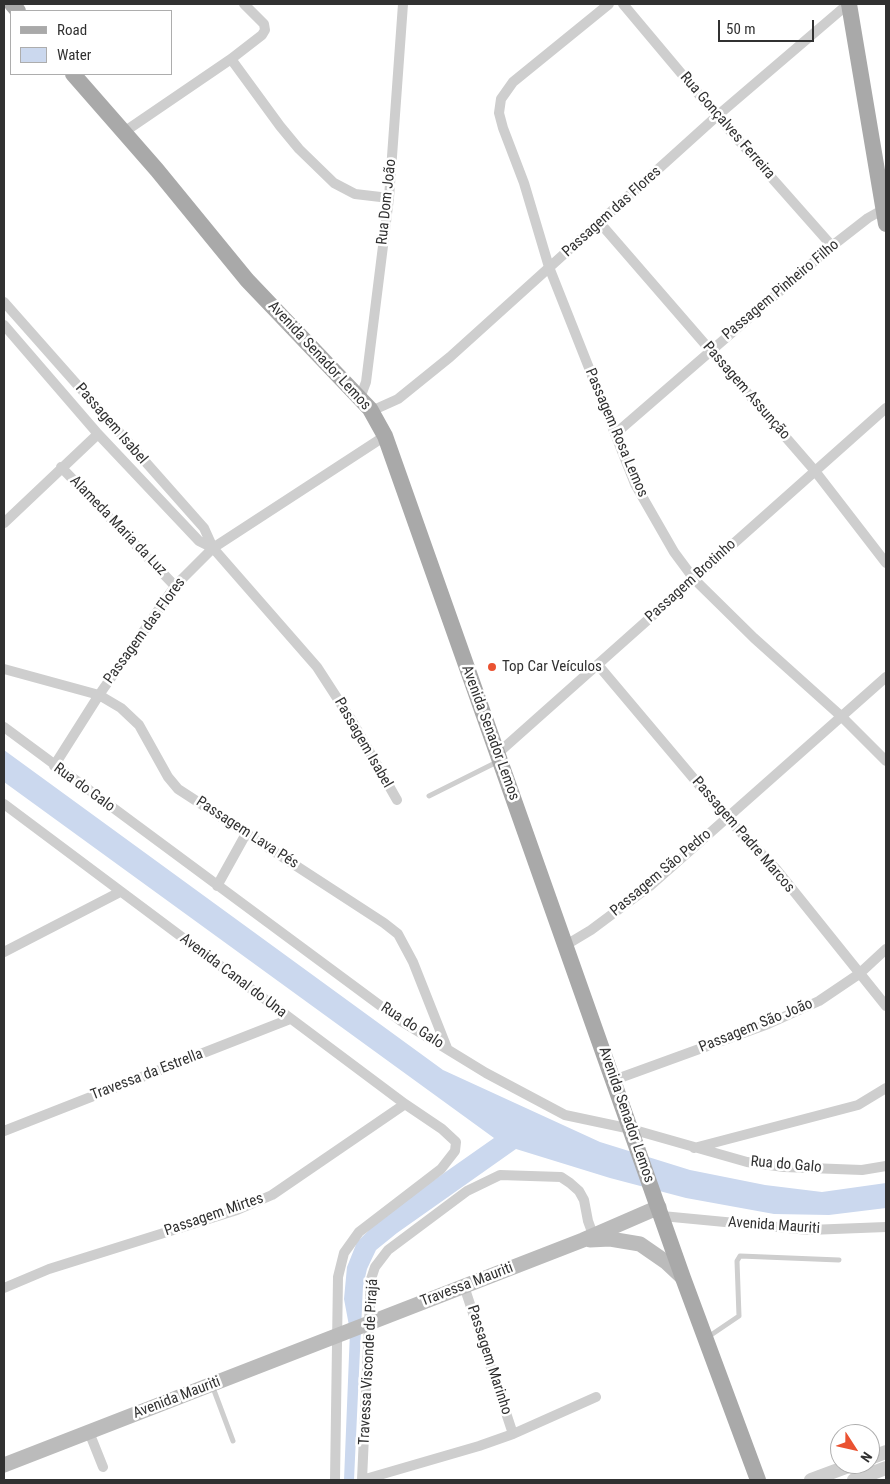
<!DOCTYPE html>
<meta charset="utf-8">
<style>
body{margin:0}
#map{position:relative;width:890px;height:1484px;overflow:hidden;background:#fff;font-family:"Roboto Condensed",sans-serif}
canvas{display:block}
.frame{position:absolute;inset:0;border:5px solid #313131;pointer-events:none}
.legend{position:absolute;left:10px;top:10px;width:162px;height:65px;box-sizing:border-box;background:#fff;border:1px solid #adadad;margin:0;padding:6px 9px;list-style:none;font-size:15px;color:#313131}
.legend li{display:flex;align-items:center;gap:10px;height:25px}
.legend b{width:25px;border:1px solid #adadad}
.north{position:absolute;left:830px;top:1424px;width:50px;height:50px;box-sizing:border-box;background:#fff;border:1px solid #adadad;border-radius:50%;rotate:125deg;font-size:14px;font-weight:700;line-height:20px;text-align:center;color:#313131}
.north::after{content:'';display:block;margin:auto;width:18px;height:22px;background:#ea5231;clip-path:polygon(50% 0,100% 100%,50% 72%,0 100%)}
.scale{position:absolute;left:718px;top:20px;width:96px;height:22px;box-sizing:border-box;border:2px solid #313131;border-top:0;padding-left:6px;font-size:15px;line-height:18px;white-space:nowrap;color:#313131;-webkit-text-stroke:4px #fff;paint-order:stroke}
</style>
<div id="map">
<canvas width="890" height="1484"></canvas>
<div class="frame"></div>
<ul class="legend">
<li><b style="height:6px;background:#a9a9a9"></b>Road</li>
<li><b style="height:14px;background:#cbd8ee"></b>Water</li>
</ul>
<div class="north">N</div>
<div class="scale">50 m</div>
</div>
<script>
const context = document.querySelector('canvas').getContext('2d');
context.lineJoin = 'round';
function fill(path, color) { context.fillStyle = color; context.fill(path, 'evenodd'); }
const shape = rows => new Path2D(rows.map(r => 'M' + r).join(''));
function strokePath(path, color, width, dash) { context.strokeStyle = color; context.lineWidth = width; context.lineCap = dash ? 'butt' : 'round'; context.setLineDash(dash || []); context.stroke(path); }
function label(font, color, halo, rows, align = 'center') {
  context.font = font + ' "Roboto Condensed",sans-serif'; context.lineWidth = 5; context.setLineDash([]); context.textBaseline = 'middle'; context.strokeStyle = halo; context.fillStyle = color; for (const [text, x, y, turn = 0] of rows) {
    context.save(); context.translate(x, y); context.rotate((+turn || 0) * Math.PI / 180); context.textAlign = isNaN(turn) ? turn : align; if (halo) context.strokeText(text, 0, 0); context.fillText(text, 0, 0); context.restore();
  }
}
const water = shape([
 [4,750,443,1070,600,1142,690,1170,765,1185,822,1192,886,1183,886,1208,829,1215,774,1214,686,1198,610,1178,516,1149,397,1233,376,1250,367,1269,363,1286,354,1480,344,1480,350,1331,344,1299,347,1267,357,1242,371,1228,427,1185,494,1138,4,782]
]);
const service = shape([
 [429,796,499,761],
 [708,1337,739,1316,737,1261,740,1256,839,1260],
 [212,1385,233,1441]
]);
const minor = shape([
 [609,4,513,82,501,99,499,113,503,128,524,183,549,267,635,484,674,552,694,579,754,638,842,717,886,761],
 [623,4,717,116,832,246],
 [231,59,280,126,299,149,334,183,355,194,389,198],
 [124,132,231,59,262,35,265,30,264,24,244,4],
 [600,223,815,471,886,563],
 [4,302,204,528,213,548,317,667,352,721,397,800],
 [4,325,98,434,199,541,213,548],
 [360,398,366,382,389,198,403,4],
 [370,409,378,408,398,399,450,357,717,116,848,4],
 [615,434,832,246,868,218,884,209],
 [61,467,175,586],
 [4,523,98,434],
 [598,665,727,818,776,869,886,1006],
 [4,669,99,695,121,708,139,725,168,777,178,789,384,923,398,934,413,962,447,1048],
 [4,727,401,1021,486,1073,565,1115,631,1129,747,1162,784,1167,862,1170,886,1166],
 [497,754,886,408],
 [54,766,99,695,175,586,213,548,385,436],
 [4,804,405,1104,442,1129,456,1142,455,1151,441,1169,359,1232,344,1253,338,1277,335,1480],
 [217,886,247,832],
 [566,945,591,930,650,886,886,677],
 [4,952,120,892],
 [614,1080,768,1024,819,1001,859,974,886,949],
 [4,1131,290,1019],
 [694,1148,858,1105,886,1088],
 [662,1216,809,1230,886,1227],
 [464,1286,513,1434],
 [4,1288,49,1269,237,1210,272,1195,405,1104],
 [89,1432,103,1467],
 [362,1480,371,1279,375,1267,388,1250,467,1191,500,1175,561,1177,570,1183,579,1191,584,1200,588,1221,595,1240],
 [362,1480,479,1446,513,1434,596,1397]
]);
const tertiary = shape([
 [870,1458,886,1452],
 [811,1480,854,1464],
 [854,1480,886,1468]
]);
const secondary = shape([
 [590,1240,610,1239,640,1244,666,1262,683,1278],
 [4,1465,583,1240,659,1207]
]);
const primary = shape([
 [12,4,18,11],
 [849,4,886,224],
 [73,74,157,170,247,280,370,409,385,436,683,1278,758,1480]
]);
const markers = [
 [492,667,5,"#ea5231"]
];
const streetNames = [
 ["Rua Gonçalves Ferreira",727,126,49],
 ["Rua Dom João",387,202,-84],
 ["Passagem das Flores",612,212,-42],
 ["Passagem Pinheiro Filho",781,290,-40],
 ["Avenida Senador Lemos",319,356,47],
 ["Passagem Assunção",746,391,49],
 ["Passagem Isabel",111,424,49],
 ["Passagem Rosa Lemos",616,433,67],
 ["Alameda Maria da Luz",118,526,46],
 ["Passagem Brotinho",691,581,-42],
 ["Passagem das Flores",145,631,-54],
 ["Avenida Senador Lemos",490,733,70],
 ["Passagem Isabel",363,743,60],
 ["Rua do Galo",84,788,36],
 ["Passagem Lava Pés",247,833,33],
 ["Passagem Padre Marcos",743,835,49],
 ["Passagem São Pedro",661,873,-40],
 ["Avenida Canal do Una",233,976,37],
 ["Rua do Galo",412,1026,33],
 ["Passagem São João",756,1026,-22],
 ["Travessa da Estrella",147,1075,-21],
 ["Avenida Senador Lemos",626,1115,71],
 ["Rua do Galo",786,1165,5],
 ["Passagem Mirtes",214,1215,-19],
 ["Avenida Mauriti",774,1226,4],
 ["Travessa Mauriti",467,1285,-21],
 ["Passagem Marinho",489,1360,72],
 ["Travessa Visconde de Pirajá",369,1362,-87],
 ["Avenida Mauriti",177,1398,-21]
];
const poiNames = [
 ["Top Car Veículos",502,667]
];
fill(water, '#cbd8ee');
strokePath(service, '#cecece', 5);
strokePath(minor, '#cecece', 10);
strokePath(tertiary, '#cecece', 14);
strokePath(secondary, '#bbb', 15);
strokePath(primary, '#a9a9a9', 16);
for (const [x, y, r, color] of markers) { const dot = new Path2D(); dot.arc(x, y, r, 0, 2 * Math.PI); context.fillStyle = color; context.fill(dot); strokePath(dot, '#fff', 2); }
label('15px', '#313131', '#fff', streetNames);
label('15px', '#313131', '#fff', poiNames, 'left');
</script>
